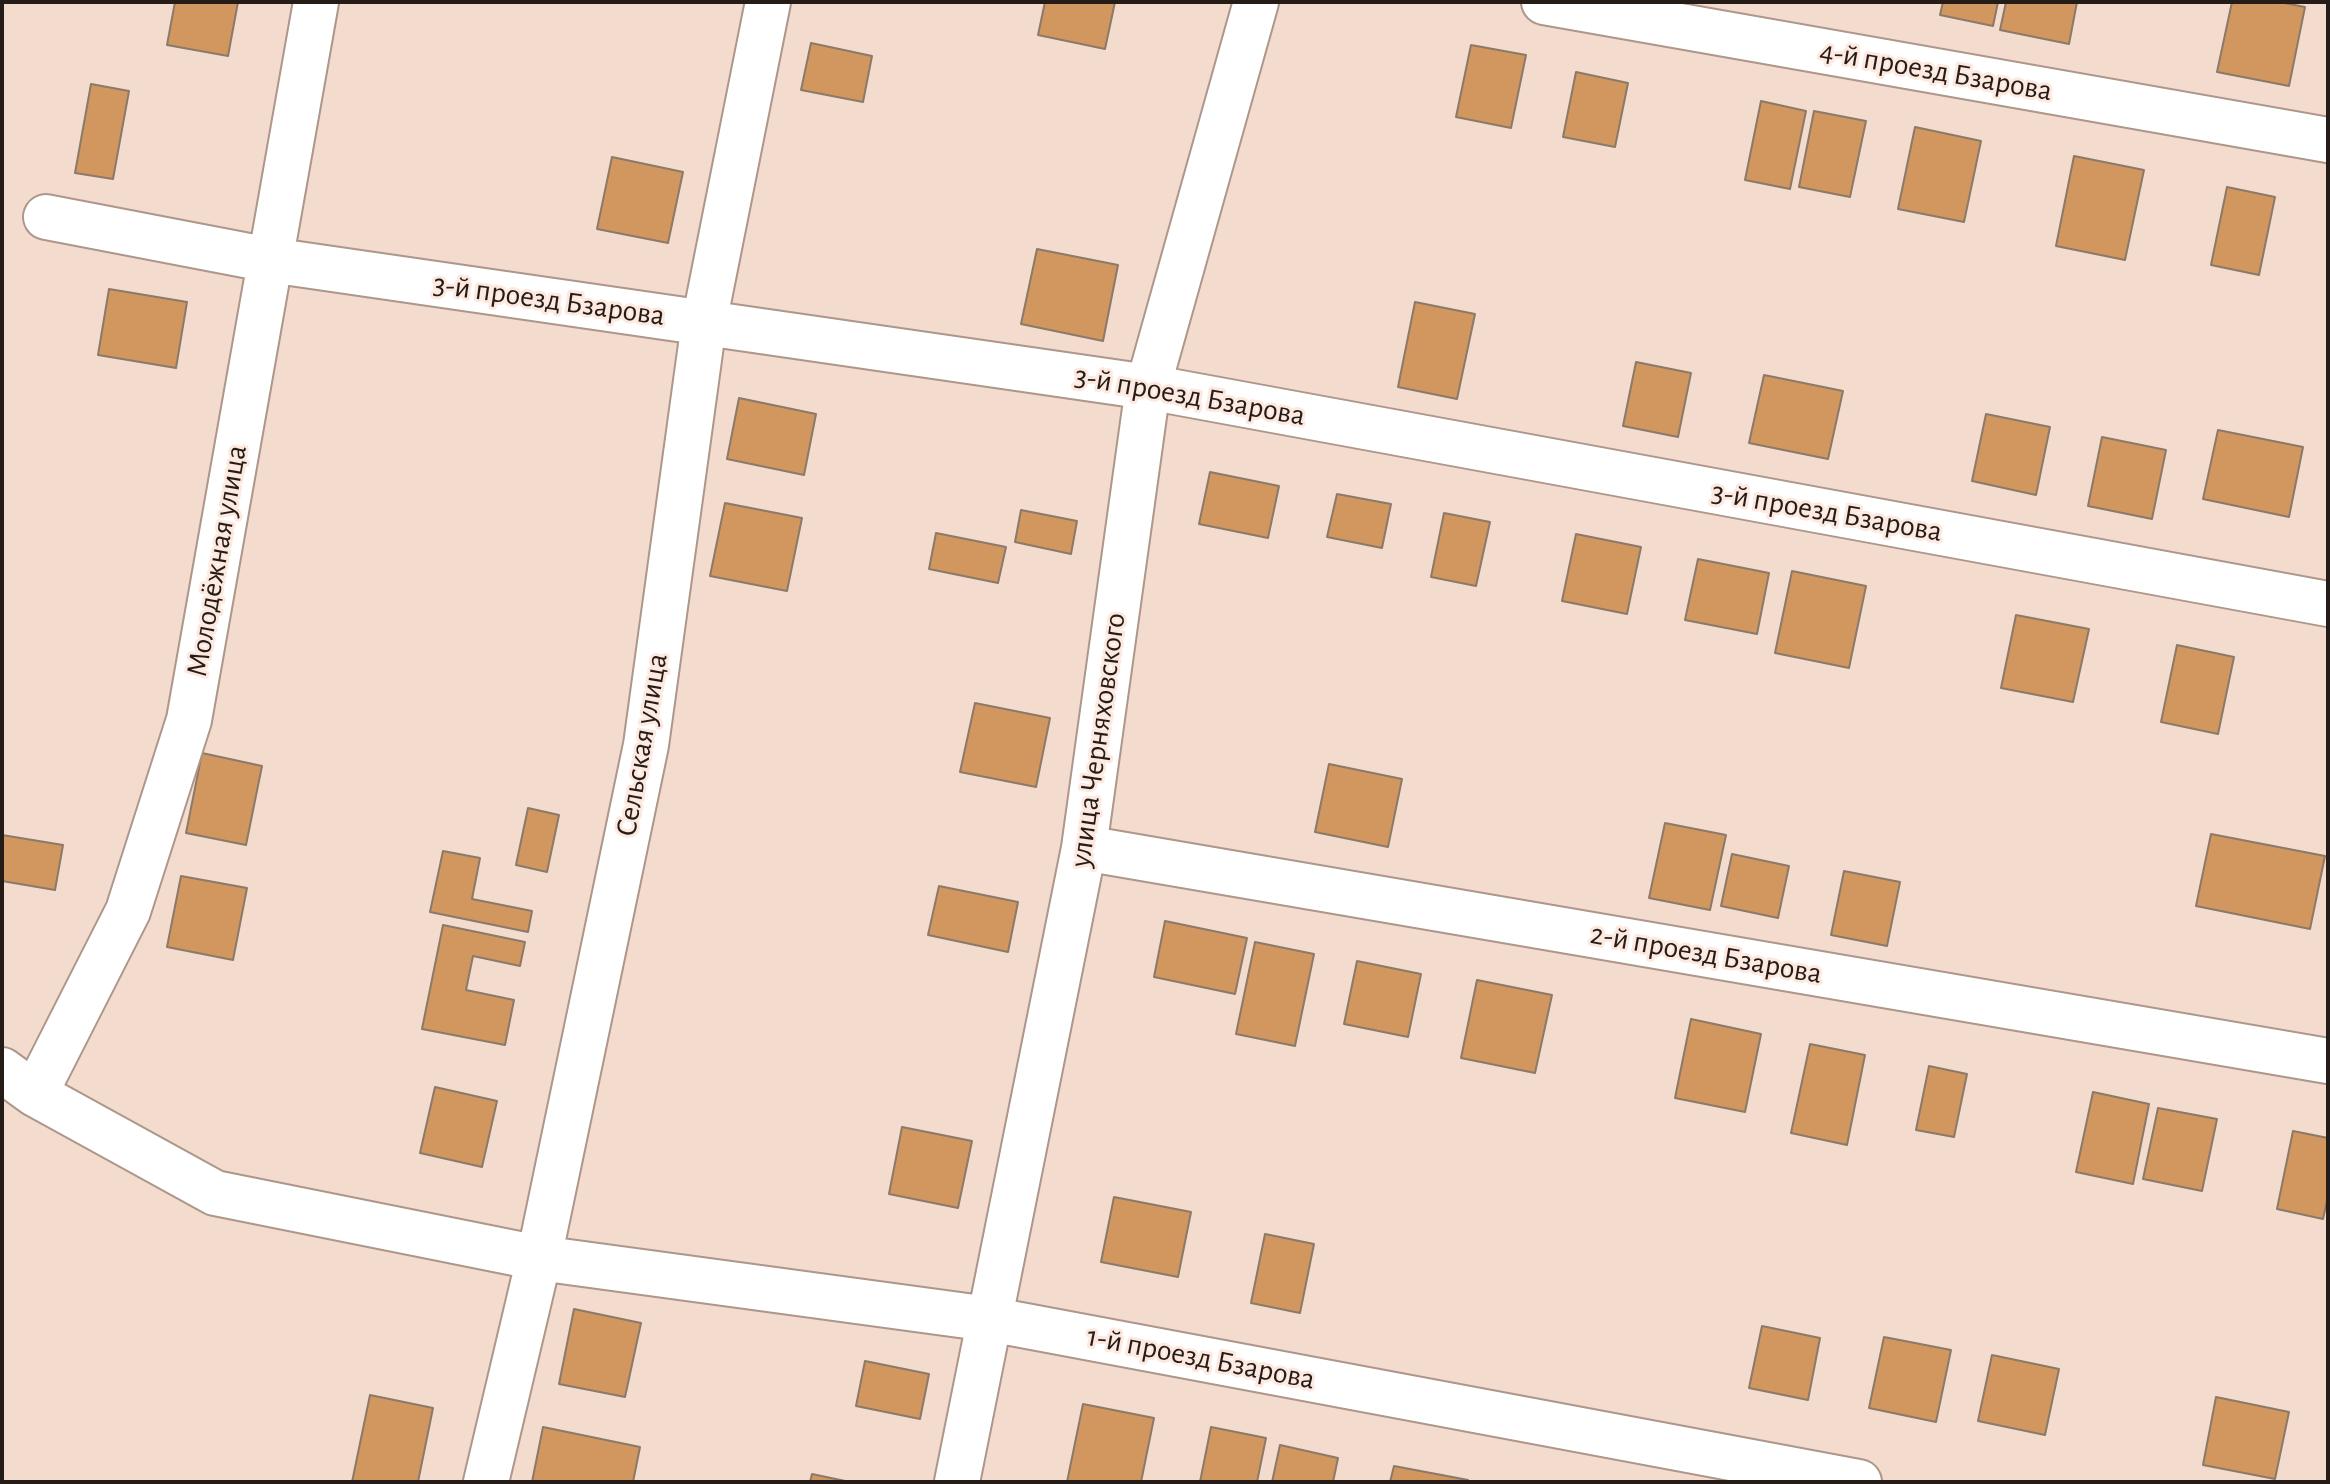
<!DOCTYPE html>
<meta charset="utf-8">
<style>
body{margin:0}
#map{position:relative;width:2330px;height:1484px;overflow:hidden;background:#f3dbce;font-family:"Alegreya Sans",sans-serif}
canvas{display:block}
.frame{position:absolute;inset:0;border:4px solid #251c18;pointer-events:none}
</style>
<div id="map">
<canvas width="2330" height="1484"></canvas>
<div class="frame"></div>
</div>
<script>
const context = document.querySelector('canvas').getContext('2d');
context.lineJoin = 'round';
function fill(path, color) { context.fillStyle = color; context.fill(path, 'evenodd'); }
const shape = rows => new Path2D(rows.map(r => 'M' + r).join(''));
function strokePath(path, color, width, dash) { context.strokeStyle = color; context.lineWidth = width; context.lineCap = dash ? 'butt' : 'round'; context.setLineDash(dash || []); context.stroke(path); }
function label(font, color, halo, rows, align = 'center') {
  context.font = font + ' "Alegreya Sans",sans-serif'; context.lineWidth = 6; context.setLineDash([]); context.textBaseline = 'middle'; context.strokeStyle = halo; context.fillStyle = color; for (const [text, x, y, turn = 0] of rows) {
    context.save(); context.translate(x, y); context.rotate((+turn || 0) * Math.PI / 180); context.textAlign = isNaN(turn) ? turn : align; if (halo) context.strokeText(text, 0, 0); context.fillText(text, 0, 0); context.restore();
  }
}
const building = shape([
 [175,2,238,2,228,56,167,45,175,2],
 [1045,2,1115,2,1105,49,1038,35,1045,2],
 [1943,2,1998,2,1993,26,1940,15,1943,2],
 [2006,2,2077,2,2069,44,2000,30,2006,2],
 [2232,2,2279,2,2305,7,2289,86,2217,72,2232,2],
 [811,43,872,56,863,102,801,90,811,43],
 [1471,45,1526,55,1511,128,1456,117,1471,45],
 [1576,72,1628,83,1615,147,1563,137,1576,72],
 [91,84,129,91,113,179,75,173,91,84],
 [1761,101,1806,111,1790,189,1745,180,1761,101],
 [1814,111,1866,121,1850,197,1799,187,1814,111],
 [1915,127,1981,141,1964,222,1898,209,1915,127],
 [2074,156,2144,170,2125,260,2056,246,2074,156],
 [612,157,683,172,668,243,597,229,612,157],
 [2227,187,2275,197,2259,275,2211,265,2227,187],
 [1037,249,1118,265,1103,341,1021,324,1037,249],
 [109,289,187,302,176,368,98,355,109,289],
 [1415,302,1475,314,1457,399,1398,387,1415,302],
 [1636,362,1691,373,1678,437,1623,426,1636,362],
 [1764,375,1843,391,1828,459,1749,443,1764,375],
 [739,398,816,414,804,475,727,459,739,398],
 [1986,414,2050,427,2036,495,1972,481,1986,414],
 [2218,430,2303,447,2289,517,2203,499,2218,430],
 [2102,437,2166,450,2152,519,2088,506,2102,437],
 [1210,472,1279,486,1268,538,1199,524,1210,472],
 [1337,494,1391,504,1382,548,1327,537,1337,494],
 [725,503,802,518,787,591,710,576,725,503],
 [1021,510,1077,521,1071,554,1015,542,1021,510],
 [1444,513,1490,522,1476,586,1431,577,1444,513],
 [936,533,1006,547,998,583,929,569,936,533],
 [1576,534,1641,547,1627,614,1562,601,1576,534],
 [1698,559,1769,573,1757,634,1685,620,1698,559],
 [1792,571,1866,586,1849,668,1775,653,1792,571],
 [2016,615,2089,629,2073,702,2001,688,2016,615],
 [2177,645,2234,657,2218,734,2161,722,2177,645],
 [975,703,1050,718,1036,787,960,772,975,703],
 [202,753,262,766,246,845,186,833,202,753],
 [1329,764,1402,779,1388,847,1315,832,1329,764],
 [528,808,559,815,547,872,516,865,528,808],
 [1665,823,1726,835,1710,910,1649,898,1665,823],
 [2211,834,2325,856,2310,929,2196,906,2211,834],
 [2,835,63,845,55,890,2,881,2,835],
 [443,851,480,858,472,899,532,911,528,932,430,912,443,851],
 [1732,854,1789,866,1778,918,1721,906,1732,854],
 [1844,871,1900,882,1887,946,1831,935,1844,871],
 [181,876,247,888,233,960,167,947,181,876],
 [939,886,1018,902,1008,952,928,935,939,886],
 [1165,921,1247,938,1235,994,1154,977,1165,921],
 [443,925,525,942,520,966,473,956,466,990,514,1000,505,1045,422,1029,443,925],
 [1255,942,1314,954,1295,1046,1236,1034,1255,942],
 [1357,961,1421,974,1408,1037,1344,1024,1357,961],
 [1477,980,1552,995,1535,1073,1461,1058,1477,980],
 [1691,1019,1761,1034,1745,1112,1675,1098,1691,1019],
 [1810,1044,1865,1055,1847,1145,1791,1133,1810,1044],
 [1929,1066,1967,1074,1954,1137,1916,1130,1929,1066],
 [435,1087,497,1101,482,1167,420,1153,435,1087],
 [2093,1092,2149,1104,2133,1184,2076,1172,2093,1092],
 [2158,1108,2217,1119,2202,1191,2143,1179,2158,1108],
 [902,1127,972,1141,958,1208,889,1194,902,1127],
 [2293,1131,2328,1138,2328,1196,2323,1219,2277,1209,2293,1131],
 [1114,1197,1191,1212,1178,1277,1101,1262,1114,1197],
 [1265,1234,1314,1244,1300,1313,1251,1303,1265,1234],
 [574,1309,641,1323,625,1397,559,1384,574,1309],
 [1762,1326,1820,1338,1808,1400,1749,1388,1762,1326],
 [1884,1337,1951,1350,1936,1422,1869,1408,1884,1337],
 [1992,1355,2059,1369,2045,1435,1978,1421,1992,1355],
 [865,1361,929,1374,920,1419,856,1406,865,1361],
 [370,1395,433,1408,418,1482,352,1482,370,1395],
 [2216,1397,2289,1412,2275,1479,2203,1465,2216,1397],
 [1083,1404,1154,1418,1141,1482,1067,1482,1083,1404],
 [543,1427,640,1447,633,1482,532,1482,543,1427],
 [1211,1427,1266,1438,1257,1482,1200,1482,1211,1427],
 [1280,1445,1338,1458,1333,1482,1272,1482,1280,1445],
 [1394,1466,1468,1480,1468,1482,1390,1482,1394,1466],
 [812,1474,850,1482,810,1482,812,1474]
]);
const minor = shape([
 [1544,2,2328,140],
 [46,217,270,260,1148,387,2328,604],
 [1084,848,2328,1061],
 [2,1070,35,1094,215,1193,539,1258,989,1319,1859,1482],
 [35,1094,128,911,189,720,316,2],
 [486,1482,539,1258,646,745,704,323,768,2],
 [957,1482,1084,848,1148,387,1256,2]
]);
const streetNames = [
 ["4-й проезд Бзарова",1936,71,10],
 ["3-й проезд Бзарова",549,300,8],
 ["3-й проезд Бзарова",1190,396,10],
 ["3-й проезд Бзарова",1827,512,10],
 ["Молодёжная улица",217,561,-80],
 ["улица Черняховского",1098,740,-82],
 ["Сельская улица",642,745,-80],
 ["2-й проезд Бзарова",1706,954,10],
 ["1-й проезд Бзарова",1201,1358,11]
];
fill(building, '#d2975e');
strokePath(building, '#8b7969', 2);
strokePath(minor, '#ad968a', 48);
strokePath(minor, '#fff', 44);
label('30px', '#251c18', '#fde9df', streetNames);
</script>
